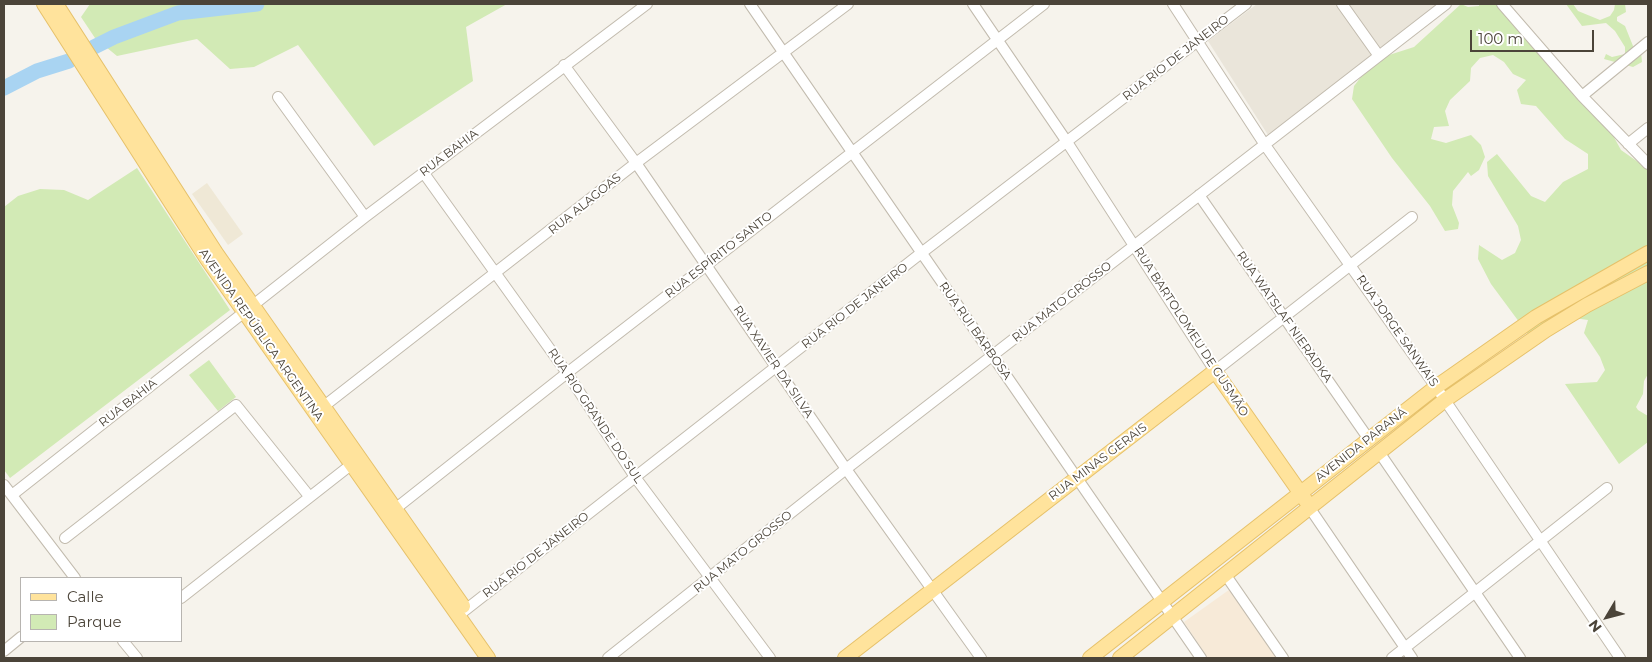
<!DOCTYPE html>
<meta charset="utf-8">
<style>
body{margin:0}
#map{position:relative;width:1652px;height:662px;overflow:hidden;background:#f6f3ec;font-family:Montserrat,sans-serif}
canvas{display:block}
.frame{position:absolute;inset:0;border:5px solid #4b4439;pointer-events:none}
.legend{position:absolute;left:20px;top:577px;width:162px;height:65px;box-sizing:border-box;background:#fff;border:1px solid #b7b4b0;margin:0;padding:6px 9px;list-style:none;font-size:15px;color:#4b4439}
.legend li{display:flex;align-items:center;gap:10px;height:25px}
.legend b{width:25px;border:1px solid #b7b4b0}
.north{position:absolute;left:1582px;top:592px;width:50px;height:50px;-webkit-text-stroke:4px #fff;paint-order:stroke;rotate:233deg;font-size:14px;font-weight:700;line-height:20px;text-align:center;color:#4b4439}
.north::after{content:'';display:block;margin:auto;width:18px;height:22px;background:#4b4439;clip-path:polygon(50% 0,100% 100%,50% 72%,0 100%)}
.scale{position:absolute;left:1470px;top:30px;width:124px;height:22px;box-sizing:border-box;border:2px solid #4b4439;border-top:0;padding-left:6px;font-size:15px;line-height:18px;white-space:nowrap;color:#4b4439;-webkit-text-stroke:4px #fff;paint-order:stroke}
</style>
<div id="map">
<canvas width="1652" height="662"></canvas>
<div class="frame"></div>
<ul class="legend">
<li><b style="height:6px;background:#ffe39c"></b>Calle</li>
<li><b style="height:14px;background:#d2eab5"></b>Parque</li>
</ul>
<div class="north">N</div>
<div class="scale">100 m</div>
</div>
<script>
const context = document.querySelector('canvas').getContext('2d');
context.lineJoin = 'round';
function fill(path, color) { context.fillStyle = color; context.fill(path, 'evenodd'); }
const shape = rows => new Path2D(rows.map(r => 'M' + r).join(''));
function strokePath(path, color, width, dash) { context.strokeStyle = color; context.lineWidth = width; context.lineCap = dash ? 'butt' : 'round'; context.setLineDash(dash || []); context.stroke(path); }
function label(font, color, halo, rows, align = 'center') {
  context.font = font + ' Montserrat,sans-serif'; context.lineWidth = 4; context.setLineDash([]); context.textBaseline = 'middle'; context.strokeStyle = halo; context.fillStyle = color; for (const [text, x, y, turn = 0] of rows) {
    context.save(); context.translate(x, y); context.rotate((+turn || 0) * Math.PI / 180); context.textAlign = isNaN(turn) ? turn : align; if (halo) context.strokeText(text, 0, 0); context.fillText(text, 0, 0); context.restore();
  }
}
const residential = shape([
 [1257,4,1437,4,1268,135,1208,41]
]);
const commercial = shape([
 [1233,587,1282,658,1208,658,1184,622]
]);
const education = shape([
 [207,183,243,234,228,245,192,194]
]);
const green = shape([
 [90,4,507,4,466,27,473,81,374,146,298,45,254,67,230,69,197,39,117,56,95,38,81,17],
 [1461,4,1468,7,1479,6,1479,4,1498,4,1576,98,1610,130,1621,150,1648,169,1648,374,1644,381,1643,394,1636,407,1638,410,1648,416,1648,442,1619,464,1565,384,1597,382,1605,370,1600,357,1584,333,1588,320,1559,316,1528,334,1491,284,1478,259,1479,245,1502,260,1515,253,1521,240,1518,226,1488,176,1487,162,1497,154,1531,196,1545,202,1563,182,1588,169,1588,154,1565,139,1536,106,1521,104,1517,90,1526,80,1513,74,1504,62,1493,55,1480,58,1471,68,1470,81,1450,100,1445,111,1449,126,1434,127,1431,139,1446,143,1471,135,1481,145,1485,157,1479,170,1471,176,1468,172,1453,191,1452,205,1459,223,1458,229,1445,231,1430,206,1392,158,1352,99,1354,86,1364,73,1386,56,1414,47],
 [1566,4,1573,4,1578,11,1600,20,1610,16,1614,10,1615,4,1625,4,1626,12,1617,17,1617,21,1625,26,1633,46,1641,52,1642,62,1633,67,1604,59,1606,54,1612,57,1625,54,1625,47,1615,31,1606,23,1582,26],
 [137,168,230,310,10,478,4,470,4,207,18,196,40,189,64,190,88,200],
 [209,360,236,397,218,411,189,375]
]);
const river = shape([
 [94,47,114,37,178,13,257,4],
 [4,88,37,71,69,61]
]);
const minor = shape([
 [750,4,1201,658],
 [973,4,1067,142,1215,371,1412,217],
 [1173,4,1265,145,1436,387,1620,658],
 [1342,4,1379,56],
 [1502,4,1582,96,1648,164],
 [564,65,636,163,846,469,981,658],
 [1582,96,1648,42],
 [278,97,365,217],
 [1628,144,1648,128],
 [423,172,567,373,635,477,770,658],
 [1199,195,1368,438],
 [319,410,636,163,848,4],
 [1379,452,1520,658],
 [4,485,75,578],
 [12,495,365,217,647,4],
 [1309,507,1412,658],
 [390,513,567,373,1044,4],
 [65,538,236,405,309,496],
 [1225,574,1283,658],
 [181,598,352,464],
 [459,615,920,254,1246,4],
 [123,641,137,658],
 [4,651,21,637],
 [608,658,846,469,1446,4],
 [1392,658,1607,488]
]);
const major = shape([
 [44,4,207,259,488,658],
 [56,4,216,253,463,606],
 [845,658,1215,371,1306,501],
 [1090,658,1436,387,1536,317,1648,253],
 [1120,658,1445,400,1546,330,1587,305,1648,273]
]);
const streetNames = [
 ["RUA RIO DE JANEIRO",1176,58,-38],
 ["RUA BAHIA",449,153,-37],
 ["RUA ALAGOAS",585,204,-39],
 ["RUA ESPÍRITO SANTO",719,255,-38],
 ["RUA MATO GROSSO",1062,302,-38],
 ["RUA RIO DE JANEIRO",855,306,-38],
 ["RUA WATSLAF NIERADKA",1284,317,55],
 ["RUA RUI BARBOSA",975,331,55],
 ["RUA JORGE SANWAIS",1397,331,55],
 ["RUA BARTOLOMEU DE GUSMÃO",1191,332,57],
 ["AVENIDA REPÚBLICA ARGENTINA",261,335,55],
 ["RUA XAVIER DA SILVA",773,362,56],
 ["RUA BAHIA",128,403,-38],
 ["RUA RIO GRANDE DO SUL",595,416,56],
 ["AVENIDA PARANÁ",1361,445,-38],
 ["RUA MINAS GERAIS",1098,462,-37],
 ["RUA MATO GROSSO",743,552,-39],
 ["RUA RIO DE JANEIRO",536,555,-38]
];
fill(residential, '#eae5da');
fill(commercial, '#f7ead8');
fill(education, '#efe8d6');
fill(green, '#d2eab5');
strokePath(river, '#a9d4f2', 15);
strokePath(minor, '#c2bbae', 12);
strokePath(major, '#e6c16a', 16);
strokePath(minor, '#fff', 10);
strokePath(major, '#ffe39c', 14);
label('12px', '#4b4439', '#fff', streetNames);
</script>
